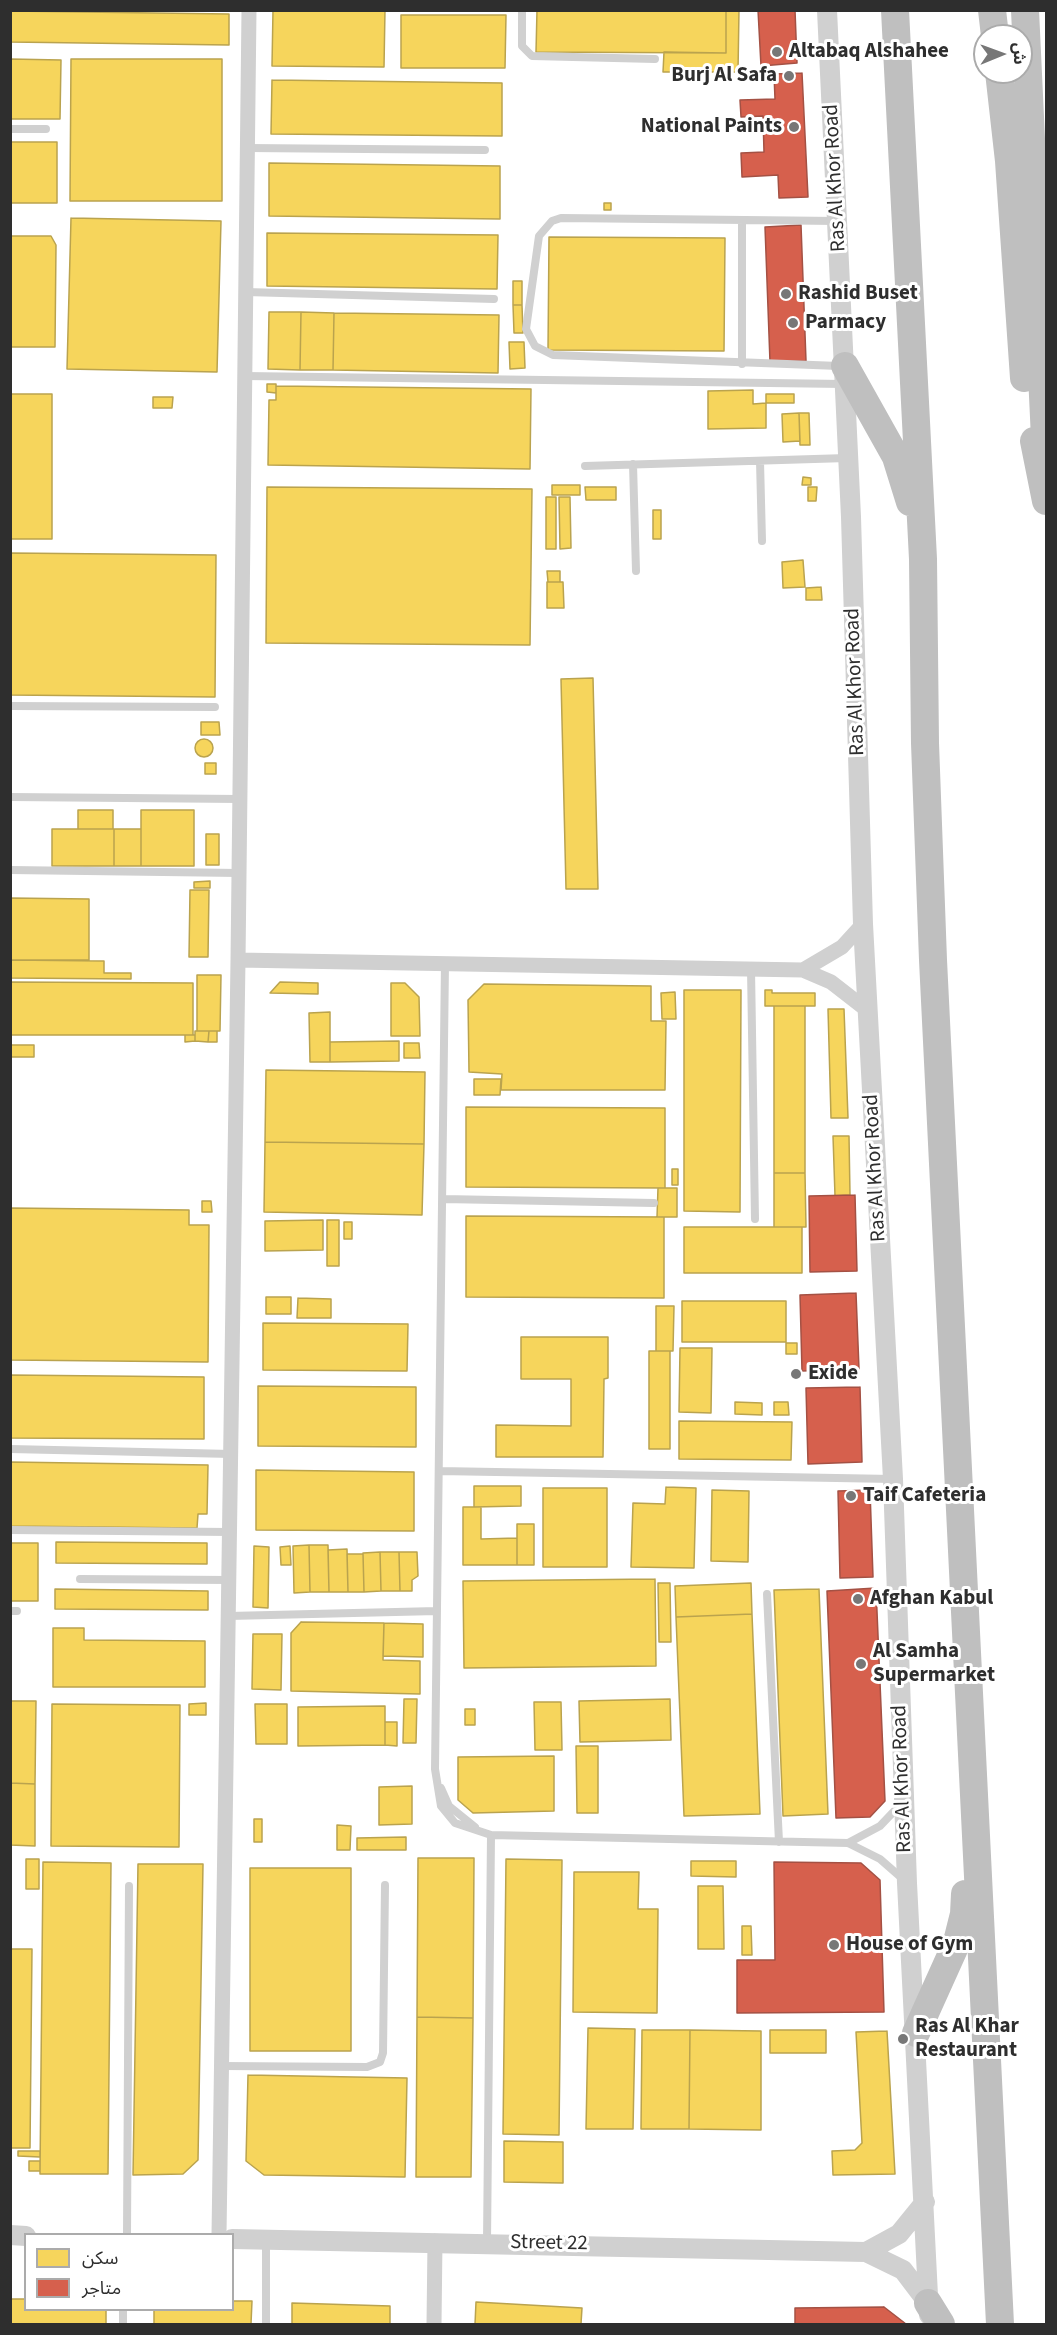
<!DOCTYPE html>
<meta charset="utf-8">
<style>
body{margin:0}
#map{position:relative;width:1057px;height:2335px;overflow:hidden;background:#fff;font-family:"Source Sans 3","Noto Sans Arabic",sans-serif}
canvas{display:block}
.frame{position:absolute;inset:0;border:12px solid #2e2e2e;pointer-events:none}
.legend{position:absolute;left:24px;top:2233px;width:210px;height:78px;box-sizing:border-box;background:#fff;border:2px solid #ababab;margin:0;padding:8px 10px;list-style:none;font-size:18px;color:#2e2e2e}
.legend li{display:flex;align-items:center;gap:12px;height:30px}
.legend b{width:30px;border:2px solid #ababab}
.north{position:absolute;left:973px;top:24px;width:60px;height:60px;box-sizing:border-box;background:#fff;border:2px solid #ababab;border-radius:50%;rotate:89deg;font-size:16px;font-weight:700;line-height:24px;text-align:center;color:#2e2e2e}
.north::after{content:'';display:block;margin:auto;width:21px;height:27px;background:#777;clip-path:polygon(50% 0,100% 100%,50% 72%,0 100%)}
</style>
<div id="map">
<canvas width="1057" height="2335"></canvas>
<div class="frame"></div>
<ul class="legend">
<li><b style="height:16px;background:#f6d55c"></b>سكن</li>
<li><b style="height:16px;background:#d6604d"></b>متاجر</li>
</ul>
<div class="north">ش</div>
</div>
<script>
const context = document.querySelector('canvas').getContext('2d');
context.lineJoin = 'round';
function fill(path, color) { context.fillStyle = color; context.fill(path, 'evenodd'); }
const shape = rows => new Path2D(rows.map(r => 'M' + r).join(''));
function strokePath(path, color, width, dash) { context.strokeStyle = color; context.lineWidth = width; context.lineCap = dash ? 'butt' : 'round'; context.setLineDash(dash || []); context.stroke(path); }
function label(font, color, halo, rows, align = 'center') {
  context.font = font + ' "Source Sans 3",sans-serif'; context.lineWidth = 6; context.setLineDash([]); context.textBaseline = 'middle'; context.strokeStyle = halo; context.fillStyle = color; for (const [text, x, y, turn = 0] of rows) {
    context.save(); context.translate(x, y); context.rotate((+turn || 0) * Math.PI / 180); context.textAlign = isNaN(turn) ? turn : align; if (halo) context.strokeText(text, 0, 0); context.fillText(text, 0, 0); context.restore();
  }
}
const homes = shape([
 [273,10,385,10,384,67,272,66,273,10],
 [537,10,726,10,726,53,536,52,537,10],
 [726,10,739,10,738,72,663,72,664,52,726,53,726,10],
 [10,11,229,14,229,45,10,42,10,11],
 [401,15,506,15,505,68,401,68,401,15],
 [10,59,61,60,60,119,10,119,10,59],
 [71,59,222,59,222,201,70,201,71,59],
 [272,80,502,83,502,136,271,134,272,80],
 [10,142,57,142,57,203,10,203,10,142],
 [269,163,500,166,500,219,269,216,269,163],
 [604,203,611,203,611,210,604,210,604,203],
 [71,218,221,221,217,372,67,369,71,218],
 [267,233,498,235,497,289,267,286,267,233],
 [10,236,51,236,56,245,55,347,10,347,10,236],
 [549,237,725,238,724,351,548,350,549,237],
 [513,281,522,281,522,305,513,305,513,281],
 [513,305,522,305,523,333,514,333,513,305],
 [269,312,301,312,300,370,268,369,269,312],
 [301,312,334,313,333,370,300,370,301,312],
 [334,313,499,315,498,373,333,370,334,313],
 [509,342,524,342,525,368,510,369,509,342],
 [267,384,276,384,276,393,267,392,267,384],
 [276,386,531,389,530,469,268,465,269,400,276,400,276,386],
 [753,390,753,404,766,403,766,428,708,429,708,391,753,390],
 [10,394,52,394,52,539,10,539,10,394],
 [766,394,794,394,794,403,766,403,766,394],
 [153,397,173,397,172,408,153,408,153,397],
 [799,413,809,413,810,445,800,445,799,413],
 [799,413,800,441,783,442,782,414,799,413],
 [803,477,811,478,811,485,802,485,803,477],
 [552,485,580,485,580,495,552,495,552,485],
 [267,487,532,489,530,645,266,643,267,487],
 [585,487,616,487,616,500,586,500,585,487],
 [808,487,817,487,816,501,808,501,808,487],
 [546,497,556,497,556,549,546,549,546,497],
 [559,497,570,497,571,548,560,549,559,497],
 [653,510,661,510,661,539,653,539,653,510],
 [10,553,216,555,215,697,10,695,10,553],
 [803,560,805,587,783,588,782,562,803,560],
 [547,571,560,571,560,582,548,582,547,571],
 [547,582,563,582,564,608,547,608,547,582],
 [821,587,822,600,806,600,806,588,821,587],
 [593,678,598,889,566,889,561,679,593,678],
 [201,722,219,722,220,735,201,735,201,722],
 '195 748a9 9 0 1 1 18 0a9 9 0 1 1-18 0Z',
 [205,763,216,763,216,774,205,774,205,763],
 [78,810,113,810,113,829,78,829,78,810],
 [141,810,194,810,194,866,141,866,141,810],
 [52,829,114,829,114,866,52,866,52,829],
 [114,829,141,829,141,866,114,866,114,829],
 [206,834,219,834,219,865,206,865,206,834],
 [210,881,210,888,194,888,194,882,210,881],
 [190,890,209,890,208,957,189,957,190,890],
 [10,898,89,899,89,960,10,960,10,898],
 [10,960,104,961,104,973,131,973,131,979,10,978,10,960],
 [197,975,221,975,220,1031,197,1031,197,975],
 [10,982,193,983,193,1035,10,1035,10,982],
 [280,982,318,983,318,994,270,993,280,982],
 [391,983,405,983,419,997,420,1036,391,1036,391,983],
 [484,984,651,986,651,1021,666,1021,665,1090,501,1090,502,1074,469,1072,468,1000,484,984],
 [684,990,741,990,740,1212,684,1211,684,990],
 [765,990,772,990,772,993,815,993,815,1006,765,1006,765,990],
 [675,992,676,1019,662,1019,661,993,675,992],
 [774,1006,805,1006,805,1173,774,1173,774,1006],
 [828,1009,844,1009,848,1118,831,1118,828,1009],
 [330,1012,330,1062,310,1062,309,1013,330,1012],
 [195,1031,209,1031,208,1042,195,1041,195,1031],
 [209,1031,217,1031,217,1042,208,1042,209,1031],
 [185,1035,195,1035,195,1041,185,1042,185,1035],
 [399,1041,399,1061,330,1062,330,1042,399,1041],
 [404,1043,419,1043,420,1058,404,1058,404,1043],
 [10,1045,34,1045,34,1057,10,1057,10,1045],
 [266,1070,425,1072,424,1144,265,1142,266,1070],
 [474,1079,501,1079,500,1095,474,1095,474,1079],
 [466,1107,665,1108,665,1188,466,1187,466,1107],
 [833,1136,849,1136,850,1195,835,1196,833,1136],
 [265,1142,424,1144,422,1215,264,1212,265,1142],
 [672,1169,678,1169,678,1185,672,1185,672,1169],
 [774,1173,805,1173,806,1227,774,1227,774,1173],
 [658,1188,677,1188,677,1217,657,1217,658,1188],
 [202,1201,211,1201,212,1212,202,1212,202,1201],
 [10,1208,189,1210,189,1225,209,1225,208,1362,10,1360,10,1208],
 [466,1216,664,1217,664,1298,466,1297,466,1216],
 [323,1220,323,1250,265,1251,265,1221,323,1220],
 [327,1220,339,1220,339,1266,327,1266,327,1220],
 [344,1222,352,1222,352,1239,344,1239,344,1222],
 [684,1227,802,1227,802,1273,684,1273,684,1227],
 [266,1297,291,1297,291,1314,266,1314,266,1297],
 [298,1298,331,1299,331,1318,297,1318,298,1298],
 [682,1301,786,1301,786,1342,682,1342,682,1301],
 [656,1306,674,1306,673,1351,656,1351,656,1306],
 [263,1323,408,1324,407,1371,263,1370,263,1323],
 [521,1337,608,1337,608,1378,604,1379,603,1457,496,1457,496,1425,571,1426,571,1379,521,1379,521,1337],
 [786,1343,797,1343,797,1354,786,1354,786,1343],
 [680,1348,712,1348,711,1413,679,1412,680,1348],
 [649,1351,670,1351,670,1449,649,1449,649,1351],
 [10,1375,204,1377,204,1439,10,1438,10,1375],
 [258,1386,416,1387,416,1447,258,1446,258,1386],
 [735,1402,762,1403,762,1415,735,1414,735,1402],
 [774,1402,788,1402,789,1415,774,1415,774,1402],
 [679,1421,792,1422,791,1460,679,1459,679,1421],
 [10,1462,208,1465,207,1514,198,1514,197,1528,10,1526,10,1462],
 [256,1470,414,1472,414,1531,256,1530,256,1470],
 [474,1486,521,1486,521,1506,474,1507,474,1486],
 [666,1487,696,1488,694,1568,631,1567,633,1503,665,1504,666,1487],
 [543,1488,607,1488,607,1567,543,1567,543,1488],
 [712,1490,749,1491,748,1562,711,1561,712,1490],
 [463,1507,481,1507,481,1539,517,1538,517,1565,463,1565,463,1507],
 [517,1524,534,1524,534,1565,517,1565,517,1524],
 [56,1542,207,1543,207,1564,56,1563,56,1542],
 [10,1543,38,1543,38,1601,10,1601,10,1543],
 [309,1545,328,1545,329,1592,310,1592,309,1545],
 [309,1545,310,1592,294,1593,293,1546,309,1545],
 [254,1546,269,1547,268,1608,253,1607,254,1546],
 [290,1546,291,1565,281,1565,280,1547,290,1546],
 [347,1549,348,1592,329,1592,328,1550,347,1549],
 [380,1552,399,1552,400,1591,381,1591,380,1552],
 [380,1552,381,1591,364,1592,363,1553,380,1552],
 [399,1552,417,1552,418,1576,412,1580,412,1591,400,1591,399,1552],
 [347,1554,363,1554,364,1592,348,1592,347,1554],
 [655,1579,656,1666,464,1668,463,1581,655,1579],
 [658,1583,670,1583,671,1642,659,1642,658,1583],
 [751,1583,752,1614,676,1617,675,1586,751,1583],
 [55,1589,208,1591,208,1610,55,1609,55,1589],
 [819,1589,828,1814,783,1816,774,1590,819,1589],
 [752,1614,760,1814,684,1816,676,1617,752,1614],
 [301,1622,384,1623,383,1660,420,1661,420,1694,291,1691,291,1633,301,1622],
 [384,1623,423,1624,423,1657,383,1656,384,1623],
 [53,1628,84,1628,84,1640,205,1641,205,1687,53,1687,53,1628],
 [253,1634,282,1634,281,1690,252,1689,253,1634],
 [404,1699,417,1699,416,1743,403,1743,404,1699],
 [670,1699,671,1740,580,1742,579,1701,670,1699],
 [10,1701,36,1701,35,1784,10,1783,10,1701],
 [534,1702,561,1702,562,1750,535,1750,534,1702],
 [206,1703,206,1715,189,1715,189,1704,206,1703],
 [52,1704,180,1705,179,1847,51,1846,52,1704],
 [255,1704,287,1704,287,1744,256,1744,255,1704],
 [385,1706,385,1745,298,1746,298,1707,385,1706],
 [465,1709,475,1709,475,1725,465,1725,465,1709],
 [385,1722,397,1722,397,1746,385,1745,385,1722],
 [576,1746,598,1746,598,1813,577,1813,576,1746],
 [554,1756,554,1811,473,1813,458,1800,458,1757,554,1756],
 [10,1783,35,1784,35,1846,10,1845,10,1783],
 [412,1786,412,1824,379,1825,379,1787,412,1786],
 [254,1819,262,1819,262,1842,254,1842,254,1819],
 [337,1825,351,1826,350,1850,337,1850,337,1825],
 [406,1837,406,1850,357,1850,357,1838,406,1837],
 [418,1858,474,1858,473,2018,417,2017,418,1858],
 [26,1859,39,1859,39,1889,26,1889,26,1859],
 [506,1859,562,1860,559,2135,503,2134,506,1859],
 [691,1861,736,1861,736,1877,691,1876,691,1861],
 [43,1862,111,1863,108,2174,40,2174,43,1862],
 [138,1864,203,1864,198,2160,183,2174,133,2175,138,1864],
 [250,1868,351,1868,351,2051,250,2051,250,1868],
 [574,1872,639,1872,638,1909,658,1909,657,2013,573,2012,574,1872],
 [698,1886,723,1886,724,1949,698,1949,698,1886],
 [742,1926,751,1926,752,1955,742,1955,742,1926],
 [10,1949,32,1949,30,2148,10,2148,10,1949],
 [417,2017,473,2018,471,2177,416,2177,417,2017],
 [588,2028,635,2029,633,2129,586,2129,588,2028],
 [642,2030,690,2030,689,2129,641,2129,642,2030],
 [690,2030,761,2031,761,2130,689,2129,690,2030],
 [770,2030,826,2030,826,2053,770,2053,770,2030],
 [887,2031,895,2174,833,2175,832,2151,855,2150,862,2143,856,2032,887,2031],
 [248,2075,407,2078,405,2177,264,2175,246,2161,248,2075],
 [504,2141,563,2142,563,2183,504,2182,504,2141],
 [18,2151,40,2151,40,2157,18,2156,18,2151],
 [29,2161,40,2161,40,2171,29,2171,29,2161],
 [10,2299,26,2299,26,2310,106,2310,106,2324,10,2324,10,2299],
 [232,2301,252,2301,251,2324,154,2324,154,2310,232,2310,232,2301],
 [476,2302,582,2308,581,2324,475,2324,476,2302],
 [292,2303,390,2306,390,2324,292,2324,292,2303]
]);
const shops = shape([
 [758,10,795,10,797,63,761,66,758,10],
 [802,73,808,197,779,198,778,175,742,177,741,153,764,152,763,116,741,117,740,100,775,99,774,74,802,73],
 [801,225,806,361,770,362,765,227,801,225],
 [855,1195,857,1271,810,1272,809,1196,855,1195],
 [856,1293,859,1369,802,1371,800,1295,856,1293],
 [860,1387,862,1462,808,1464,806,1388,860,1387],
 [870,1490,873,1577,840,1578,838,1491,870,1490],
 [876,1588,885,1801,870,1817,836,1818,827,1591,876,1588],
 [774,1862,861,1863,880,1880,884,2012,737,2013,737,1960,775,1960,774,1862],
 [884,2307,906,2324,795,2324,795,2308,884,2307]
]);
const service = shape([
 [522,10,522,46,532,56,655,59],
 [10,129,46,129],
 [247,148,485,150],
 [742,220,742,364],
 [837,221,561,218,552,221,539,236,526,329,535,346,553,355,839,366],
 [246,292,494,299],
 [245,376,844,384],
 [760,461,762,541],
 [633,464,636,571],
 [585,466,847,458],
 [10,706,215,707],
 [10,797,240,799],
 [10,870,239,873],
 [445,963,435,1769,441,1806,455,1823,491,1835,848,1843,880,1859,904,1880],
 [751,969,755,1219],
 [443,1199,654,1203],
 [10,1449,232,1454],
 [439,1471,893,1479],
 [10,1530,230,1532],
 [80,1579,230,1580],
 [767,1594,779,1842],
 [10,1611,17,1611],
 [229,1616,437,1611],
 [441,1788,449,1806,475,1827],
 [848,1843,880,1826,900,1805],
 [222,2066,367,2067,380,2062,383,2053,385,1885],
 [127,2234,129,1886],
 [487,2242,491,1835],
 [123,2310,123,2324],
 [266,2324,266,2239]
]);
const minor = shape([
 [238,960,803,970,831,982,867,1010],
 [803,970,842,947,863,924],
 [219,2234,238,960,249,10],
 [434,2324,435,2241]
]);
const tertiary = shape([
 [827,10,851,517,863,924,893,1479,907,1883,929,2315],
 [10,2235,26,2236],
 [232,2239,866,2252,903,2270,928,2303],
 [866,2252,899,2234,925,2202]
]);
const motorway = shape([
 [895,10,923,559,925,743,933,960,1000,2324],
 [992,10,995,36],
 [1025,10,1046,460],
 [999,72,1009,161,1024,378],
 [845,366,896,457,910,502],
 [1034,441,1046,501],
 [916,2033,957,1942,964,1914,965,1894],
 [928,2303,941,2324]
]);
const markers = [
 [777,52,6,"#777"],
 [789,76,6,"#777"],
 [794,127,6,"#777"],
 [786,294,6,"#777"],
 [793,323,6,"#777"],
 [796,1374,6,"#777"],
 [851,1496,6,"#777"],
 [858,1599,6,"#777"],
 [861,1664,6,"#777"],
 [834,1945,6,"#777"],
 [903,2039,6,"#777"]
];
const poiNames = [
 ["Altabaq Alshahee",789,52],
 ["Burj Al Safa",777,76,"right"],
 ["National Paints",782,127,"right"],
 ["Rashid Buset",798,294],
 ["Parmacy",805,323],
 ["Exide",808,1374],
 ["Taif Cafeteria",863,1496],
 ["Afghan Kabul",870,1599],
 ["Al Samha",873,1652],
 ["Supermarket",873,1676],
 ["House of Gym",846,1945],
 ["Ras Al Khar",915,2027],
 ["Restaurant",915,2051]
];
const streetNames = [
 ["Ras Al Khor Road",836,178,-93],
 ["Ras Al Khor Road",856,682,-92],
 ["Ras Al Khor Road",876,1168,-93],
 ["Ras Al Khor Road",903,1779,-92],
 ["Street 22",549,2244,1]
];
fill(homes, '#f6d55c');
strokePath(homes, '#baa34e', 1.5);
fill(shops, '#d6604d');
strokePath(shops, '#a45144', 1.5);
strokePath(service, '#d0d0d0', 8);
strokePath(minor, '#d0d0d0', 15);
strokePath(tertiary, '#d0d0d0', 20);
strokePath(motorway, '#bfbfbf', 28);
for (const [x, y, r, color] of markers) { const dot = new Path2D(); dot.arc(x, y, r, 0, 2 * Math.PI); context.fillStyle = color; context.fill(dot); strokePath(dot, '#fff', 2); }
label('bold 21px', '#2e2e2e', '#fff', poiNames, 'left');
label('21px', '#2e2e2e', '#fff', streetNames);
</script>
